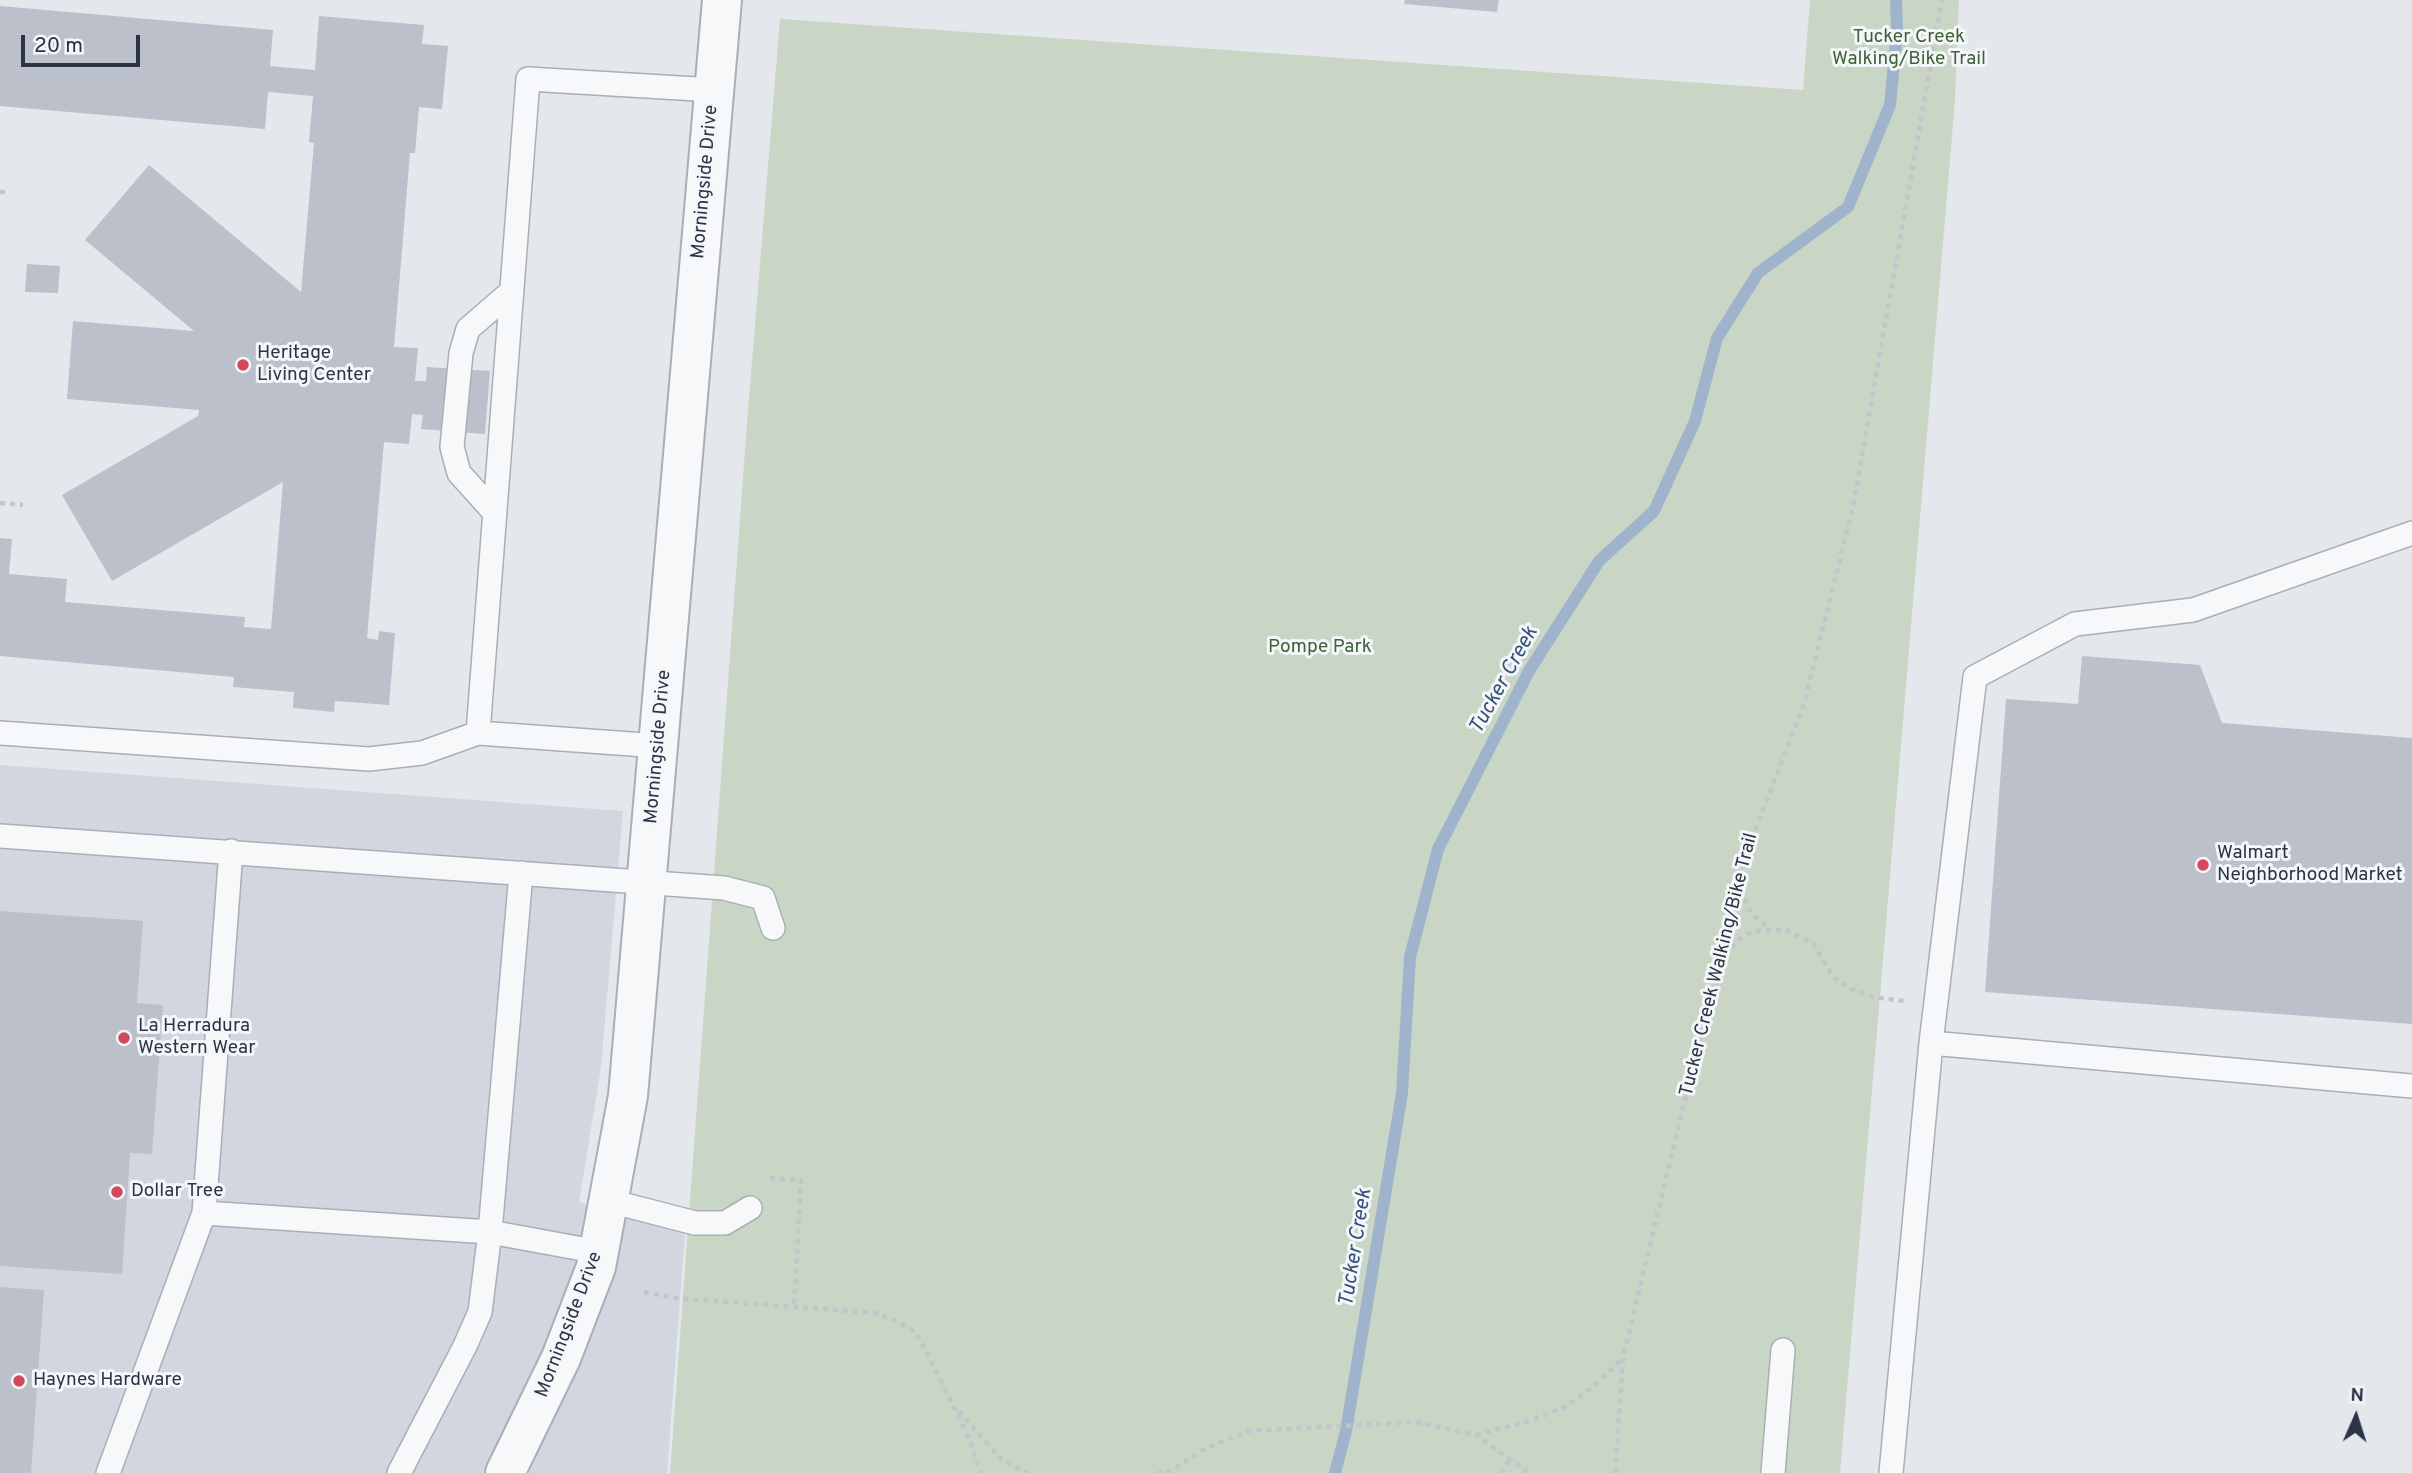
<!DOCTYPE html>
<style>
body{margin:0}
#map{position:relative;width:2412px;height:1473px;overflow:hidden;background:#e4e7ec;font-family:Overpass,sans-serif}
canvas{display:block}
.north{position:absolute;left:2321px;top:1382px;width:70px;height:70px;-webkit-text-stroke:5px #f4f6f9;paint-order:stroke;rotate:3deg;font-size:19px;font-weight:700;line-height:28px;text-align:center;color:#2b3445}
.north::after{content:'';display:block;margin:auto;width:24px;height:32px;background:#2b3445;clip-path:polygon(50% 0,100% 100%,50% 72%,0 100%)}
.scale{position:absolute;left:21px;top:35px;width:119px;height:32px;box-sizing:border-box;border:4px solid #2b3445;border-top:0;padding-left:9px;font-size:21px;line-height:24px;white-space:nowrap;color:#2b3445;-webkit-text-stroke:5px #f4f6f9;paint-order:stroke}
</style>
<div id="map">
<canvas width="2412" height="1473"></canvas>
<div class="north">N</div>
<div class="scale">20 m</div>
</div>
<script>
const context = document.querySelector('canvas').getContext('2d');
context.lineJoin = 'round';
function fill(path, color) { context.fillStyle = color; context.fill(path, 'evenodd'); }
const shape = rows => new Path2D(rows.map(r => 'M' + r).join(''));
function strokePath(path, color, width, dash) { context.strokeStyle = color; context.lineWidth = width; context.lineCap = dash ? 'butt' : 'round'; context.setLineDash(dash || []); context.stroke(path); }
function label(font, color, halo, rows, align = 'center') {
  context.font = font + ' Overpass,sans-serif'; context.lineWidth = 6; context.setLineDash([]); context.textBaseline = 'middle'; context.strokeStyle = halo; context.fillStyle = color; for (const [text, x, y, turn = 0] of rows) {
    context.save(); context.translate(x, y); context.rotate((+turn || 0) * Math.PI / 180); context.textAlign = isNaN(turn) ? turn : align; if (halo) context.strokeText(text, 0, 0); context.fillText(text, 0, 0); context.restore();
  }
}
const built = shape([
 [0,765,623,811,601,1067,579,1202,685,1232,667,1473,0,1473]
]);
const green = shape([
 [1810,0,1959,0,1955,100,1840,1473,670,1473,747,423,780,19,1803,90]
]);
const stream = shape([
 [1335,1473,1346,1431,1402,1093,1410,957,1438,849,1529,671,1599,561,1654,511,1695,421,1717,338,1758,273,1848,207,1890,105,1897,30,1896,0]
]);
const building = shape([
 [1405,0,1499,0,1497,12,1404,4],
 [0,6,273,30,270,66,315,70,319,16,424,25,422,44,448,46,442,109,419,107,415,153,410,153,394,347,418,348,415,381,426,381,427,367,490,371,485,434,421,429,423,415,412,414,409,444,384,442,367,638,378,640,379,631,395,633,389,705,335,701,334,712,293,708,294,692,233,687,234,677,0,656,0,538,12,539,9,574,67,579,65,602,245,617,244,627,271,629,283,482,112,581,62,495,198,416,199,410,67,399,73,321,194,331,85,240,149,165,301,292,314,143,309,142,313,96,268,92,265,129,0,106],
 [27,264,60,266,58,293,25,292],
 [2082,656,2200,665,2222,723,2412,738,2412,1024,1985,992,2006,699,2078,704],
 [0,911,143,921,137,1003,163,1005,152,1154,130,1153,122,1274,0,1266],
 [0,1287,44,1290,31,1473,0,1473]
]);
const path = shape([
 [0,192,5,192],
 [0,503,23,505],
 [1740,890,1751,913,1767,927],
 [1725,955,1741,938,1754,931,1786,930,1813,944,1834,978,1851,989,1873,997,1904,1001],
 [770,1178,801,1180,794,1308],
 [644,1292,676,1298,875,1313,898,1322,915,1332,924,1347,969,1438,981,1473],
 [959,1411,1000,1458,1027,1473],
 [1476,1435,1533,1420,1566,1406,1593,1387,1622,1359],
 [1158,1473,1167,1471],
 [1167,1473,1206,1448,1249,1431,1415,1422,1476,1435,1529,1473],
 [1501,1473,1510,1460],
 [1615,1473,1623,1358,1696,1053,1725,955,1746,854,1804,704,1853,507,1942,0]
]);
const service = shape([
 [495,513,459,473,452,447,461,353,468,329,512,291],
 [0,733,369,759,422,753,478,733,659,746],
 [478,733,528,79,714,90],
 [0,836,724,888,763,898,773,928],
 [1931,1043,1975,677,2075,624,2193,610,2412,533],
 [610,1201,695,1223,725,1223,750,1208],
 [204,1213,490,1232,599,1252],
 [108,1473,204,1213,231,851],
 [399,1473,465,1346,480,1312,490,1232,521,873],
 [1773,1473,1783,1350],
 [1891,1473,1931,1043,2412,1086]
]);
const minor = shape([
 [505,1473,561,1358,596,1267,628,1096,722,0]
]);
const markers = [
 [243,365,7,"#d1495b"],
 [2203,865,7,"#d1495b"],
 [124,1038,7,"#d1495b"],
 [117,1192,7,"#d1495b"],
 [19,1381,7,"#d1495b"]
];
const parkNames = [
 ["Tucker Creek",1909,38],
 ["Walking/Bike Trail",1909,60],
 ["Pompe Park",1320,648]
];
const streetNames = [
 ["Morningside Drive",706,182,-85],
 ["Morningside Drive",659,747,-85],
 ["Tucker Creek Walking/Bike Trail",1720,965,-76],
 ["Morningside Drive",570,1325,-69]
];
const poiNames = [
 ["Heritage",257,354],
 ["Living Center",257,376],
 ["Walmart",2217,854],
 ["Neighborhood Market",2217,876],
 ["La Herradura",138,1027],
 ["Western Wear",138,1049],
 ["Dollar Tree",131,1192],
 ["Haynes Hardware",33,1381]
];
const waterNames = [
 ["Tucker Creek",1505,681,-61],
 ["Tucker Creek",1357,1248,-81]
];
fill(built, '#d2d6de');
fill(green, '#c9d6c5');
strokePath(stream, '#9fb4cc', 12);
fill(building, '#bbc0ca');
strokePath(service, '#a9aeb7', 26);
strokePath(minor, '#a9aeb7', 42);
strokePath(path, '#c2c5cb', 4.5, [5, 5]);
strokePath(service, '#f7f8fa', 23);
strokePath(minor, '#f7f8fa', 38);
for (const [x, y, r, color] of markers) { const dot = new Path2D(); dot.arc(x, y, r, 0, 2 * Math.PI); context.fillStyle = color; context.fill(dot); strokePath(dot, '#f4f6f9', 2.5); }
label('19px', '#3f6138', '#f4f6f9', parkNames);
label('19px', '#2b3445', '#f4f6f9', streetNames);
label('19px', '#2b3445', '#f4f6f9', poiNames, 'left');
label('italic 21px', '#34527a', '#f4f6f9', waterNames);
</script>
